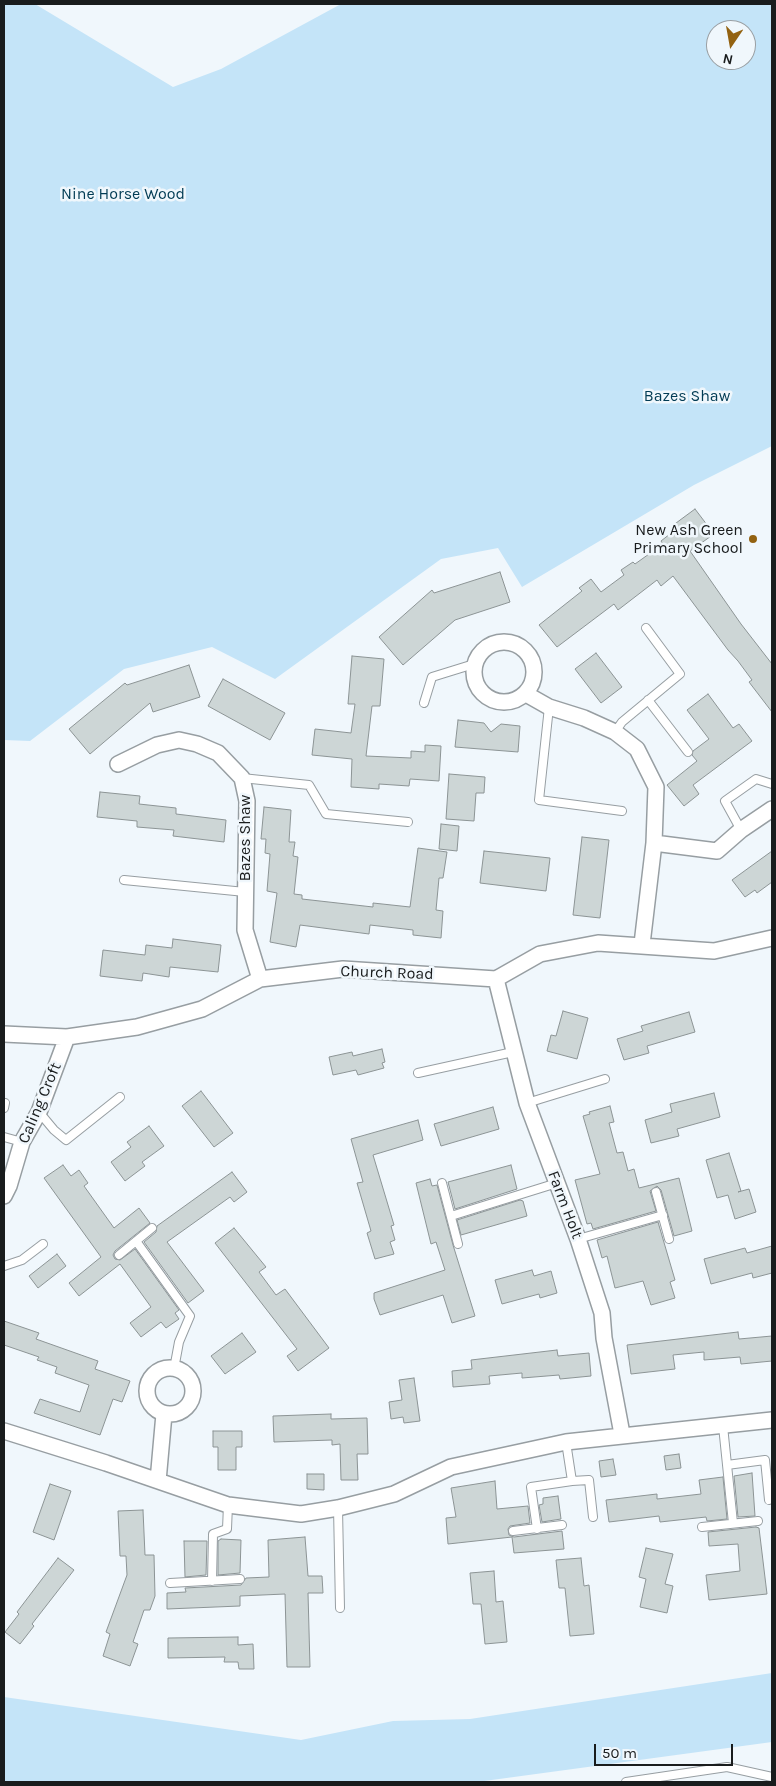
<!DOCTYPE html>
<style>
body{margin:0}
#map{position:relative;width:776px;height:1786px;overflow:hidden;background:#f0f7fc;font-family:Karla,sans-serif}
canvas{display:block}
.frame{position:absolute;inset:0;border:5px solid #191c1d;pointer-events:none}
.north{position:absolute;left:706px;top:20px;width:50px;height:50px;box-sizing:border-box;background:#f0f7fc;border:1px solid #9a9fa3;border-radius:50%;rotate:192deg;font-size:14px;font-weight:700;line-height:20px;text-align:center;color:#191c1d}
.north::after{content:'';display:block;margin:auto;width:18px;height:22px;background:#936211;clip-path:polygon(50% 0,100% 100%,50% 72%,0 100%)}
.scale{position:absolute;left:594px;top:1744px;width:139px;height:22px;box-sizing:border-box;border:2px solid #191c1d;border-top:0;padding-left:6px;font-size:15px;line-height:18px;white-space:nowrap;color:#191c1d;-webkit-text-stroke:4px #f0f7fc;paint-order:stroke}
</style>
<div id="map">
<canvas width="776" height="1786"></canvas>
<div class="frame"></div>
<div class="north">N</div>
<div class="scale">50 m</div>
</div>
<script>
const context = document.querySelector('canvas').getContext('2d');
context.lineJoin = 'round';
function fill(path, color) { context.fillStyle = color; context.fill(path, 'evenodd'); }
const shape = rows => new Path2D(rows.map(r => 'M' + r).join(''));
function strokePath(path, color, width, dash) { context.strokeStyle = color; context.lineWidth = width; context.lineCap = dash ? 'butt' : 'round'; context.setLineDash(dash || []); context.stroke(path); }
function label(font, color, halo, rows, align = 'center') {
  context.font = font + ' Karla,sans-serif'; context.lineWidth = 5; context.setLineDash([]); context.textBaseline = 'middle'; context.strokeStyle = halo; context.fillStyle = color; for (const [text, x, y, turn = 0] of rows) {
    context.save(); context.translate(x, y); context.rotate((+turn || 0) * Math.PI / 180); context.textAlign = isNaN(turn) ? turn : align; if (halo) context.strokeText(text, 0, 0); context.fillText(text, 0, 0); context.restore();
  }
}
const green = shape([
 [4,4,35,4,173,87,221,69,341,4,772,4,772,446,694,485,522,587,498,548,441,559,275,679,212,647,124,669,30,741,4,740],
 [716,30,746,30,746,60,716,60],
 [772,1673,772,1742,477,1782,4,1782,4,1697,301,1740,393,1721,470,1719]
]);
const building = shape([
 [695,509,714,534,690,551,741,624,772,664,772,712,749,682,752,680,738,661,728,650,673,576,661,586,657,580,618,610,614,604,557,647,539,625,582,591,579,588,591,579,601,592,624,575,621,570,633,562,635,564,663,544,661,541,675,530,672,526,695,509],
 [500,572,510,602,455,620,403,665,379,637,432,590,434,593,500,572],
 [596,653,622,687,601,703,575,669,596,653],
 [352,656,384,659,380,706,372,706,366,756,411,758,411,751,425,752,425,745,441,746,439,781,410,779,409,786,379,784,379,789,351,787,352,759,312,755,315,729,351,733,355,704,348,704,352,656],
 [189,665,200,697,153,712,150,703,90,754,69,729,125,683,127,685,189,665],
 [223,679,285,713,270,740,208,706,223,679],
 [708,694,733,728,739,724,752,741,693,785,699,794,684,806,667,785,697,761,692,755,693,751,709,739,687,710,708,694],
 [458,720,484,723,491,732,501,724,520,726,518,752,455,747,458,720],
 [449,774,485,777,484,793,476,793,474,821,446,819,449,774],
 [100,792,140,796,139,804,176,808,176,814,226,820,224,842,173,836,174,830,137,827,137,821,97,817,100,792],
 [264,807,291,810,289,842,295,842,293,856,298,857,294,894,302,895,302,899,373,907,373,903,410,907,418,848,447,852,443,878,439,878,436,910,443,911,441,938,413,935,413,930,370,925,369,934,300,925,296,947,270,942,277,893,267,891,270,854,265,853,266,839,261,839,264,807],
 [441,824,459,826,457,851,439,849,441,824],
 [582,837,609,840,600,918,573,915,582,837],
 [484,851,550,858,546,891,480,883,484,851],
 [772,851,772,882,757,893,755,890,745,897,732,880,772,851],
 [173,939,221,945,218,972,170,967,169,977,143,973,142,981,100,976,103,950,145,955,146,945,172,948,173,939],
 [563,1011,588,1018,577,1059,547,1051,551,1035,556,1036,563,1011],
 [689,1012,695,1032,647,1046,649,1053,624,1060,617,1039,643,1031,641,1026,689,1012],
 [382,1049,385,1062,382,1063,384,1068,358,1075,356,1070,333,1075,329,1057,352,1052,353,1056,382,1049],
 [201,1091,233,1133,214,1147,182,1106,201,1091],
 [714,1093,720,1117,677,1129,679,1136,651,1143,645,1120,672,1112,670,1104,714,1093],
 [610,1106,614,1122,609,1123,617,1153,623,1152,628,1171,634,1169,639,1188,679,1178,692,1231,674,1236,661,1190,657,1186,650,1191,656,1211,593,1229,591,1223,587,1224,575,1180,600,1174,583,1116,590,1114,589,1112,610,1106],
 [493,1107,499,1129,441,1146,434,1124,493,1107],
 [418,1120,423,1140,373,1155,394,1225,391,1226,395,1240,390,1242,394,1254,375,1259,367,1233,371,1231,357,1183,363,1182,351,1139,418,1120],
 [149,1126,164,1146,142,1162,145,1166,125,1181,111,1162,131,1147,127,1142,149,1126],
 [729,1153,741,1191,738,1192,749,1189,756,1212,735,1219,728,1195,717,1198,706,1160,729,1153],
 [63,1165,71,1176,79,1170,88,1183,84,1186,114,1228,139,1208,150,1223,115,1251,113,1255,115,1259,120,1260,135,1249,179,1310,175,1313,179,1319,166,1328,161,1322,141,1337,130,1323,151,1307,120,1264,79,1296,69,1283,101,1257,44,1178,63,1165],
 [511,1165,517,1189,455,1209,448,1182,511,1165],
 [232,1172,247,1192,234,1202,230,1197,167,1242,204,1291,188,1303,144,1242,156,1232,157,1226,232,1172],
 [430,1179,432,1186,437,1185,453,1245,475,1316,452,1323,443,1295,380,1315,374,1299,374,1293,445,1270,436,1242,431,1244,416,1183,430,1179],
 [520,1200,523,1201,527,1216,461,1235,457,1220,520,1200],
 [658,1222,675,1280,670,1282,675,1298,651,1305,643,1281,615,1288,607,1256,602,1258,597,1240,658,1222],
 [234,1228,266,1267,259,1272,276,1295,285,1289,329,1348,298,1371,287,1356,297,1349,215,1243,234,1228],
 [772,1246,772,1273,753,1278,752,1273,711,1284,704,1259,745,1248,747,1253,772,1246],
 [57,1254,66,1266,38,1288,29,1276,57,1254],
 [532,1270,534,1276,551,1271,557,1293,540,1298,539,1294,502,1304,495,1280,532,1270],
 [4,1321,39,1333,36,1339,98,1361,95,1369,130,1381,122,1402,113,1399,100,1435,34,1413,40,1399,80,1412,89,1385,55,1373,57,1367,37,1360,39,1357,4,1345,4,1321],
 [738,1332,739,1339,772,1336,772,1361,741,1364,740,1357,704,1360,704,1352,673,1355,675,1369,631,1374,627,1345,738,1332],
 [242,1333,256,1352,225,1374,211,1356,242,1333],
 [557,1350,558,1356,589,1353,591,1376,560,1379,559,1375,522,1378,522,1373,489,1376,490,1384,453,1387,452,1371,472,1369,471,1360,557,1350],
 [414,1378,420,1421,404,1423,403,1417,391,1419,389,1402,402,1400,399,1380,414,1378],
 [331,1414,331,1419,367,1418,368,1454,357,1454,358,1480,341,1480,340,1444,332,1445,332,1440,274,1442,273,1416,331,1414],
 [213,1431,242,1431,242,1447,236,1447,236,1470,218,1470,218,1447,213,1447,213,1431],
 [679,1454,681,1468,666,1470,664,1456,679,1454],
 [613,1459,616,1475,601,1477,599,1461,613,1459],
 [752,1473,755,1516,738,1517,734,1476,752,1473],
 [307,1474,324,1474,324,1490,307,1489,307,1474],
 [723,1477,727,1519,707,1521,706,1517,660,1522,659,1516,609,1522,606,1500,657,1494,657,1499,701,1494,699,1480,723,1477],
 [495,1481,497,1509,528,1506,530,1523,510,1526,508,1529,509,1535,514,1537,562,1531,564,1549,514,1553,512,1537,448,1544,446,1518,456,1517,451,1488,495,1481],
 [50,1484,71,1491,54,1540,33,1532,50,1484],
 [558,1496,561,1519,542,1522,539,1505,543,1504,543,1498,558,1496],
 [143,1510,145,1555,154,1555,155,1596,150,1610,144,1610,133,1642,138,1644,130,1666,103,1656,110,1634,106,1632,127,1575,126,1556,120,1556,118,1511,143,1510],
 [756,1527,759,1528,767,1594,709,1600,706,1575,740,1571,738,1544,709,1546,708,1532,756,1527],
 [305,1537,308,1576,322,1576,323,1593,308,1593,310,1667,287,1667,285,1594,240,1596,240,1606,167,1609,167,1593,186,1592,185,1588,241,1585,246,1578,269,1577,268,1540,305,1537],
 [221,1539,241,1540,240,1573,218,1575,218,1541,221,1539],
 [184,1541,207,1541,206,1575,185,1577,184,1541],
 [646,1548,673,1554,665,1584,673,1586,667,1613,640,1607,646,1579,639,1577,646,1548],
 [58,1558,74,1570,32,1624,34,1626,20,1644,5,1632,19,1614,17,1612,58,1558],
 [581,1558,584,1586,589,1585,594,1634,570,1636,565,1588,559,1588,556,1560,581,1558],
 [494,1571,496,1602,503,1601,507,1642,485,1644,481,1604,473,1604,470,1573,494,1571],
 [238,1637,238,1645,253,1644,254,1669,239,1669,238,1662,224,1662,225,1657,168,1658,168,1638,238,1637]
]);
const service = shape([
 [648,700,688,752],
 [424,703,432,677,474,664],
 [549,707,539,800,622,811],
 [615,732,622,722,680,674,646,628],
 [242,778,309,785,326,814,408,822],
 [741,830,725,801,756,779,772,784],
 [124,880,245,892],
 [418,1073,513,1052],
 [527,1103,605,1079],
 [4,1108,5,1103],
 [39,1112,54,1130,66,1140,120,1097],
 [4,1137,22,1142],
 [442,1183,458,1244],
 [656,1192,669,1239],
 [451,1216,557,1183],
 [578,1239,663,1215],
 [136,1241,190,1316,179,1342,174,1369],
 [119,1255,152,1228],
 [4,1266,22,1260,43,1244],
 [723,1426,733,1523],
 [566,1442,572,1481,589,1480,593,1517],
 [727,1465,765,1460,769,1500],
 [338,1508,340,1608],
 [702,1527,758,1521],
 [537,1529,531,1487,572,1481],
 [513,1531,562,1525],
 [212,1581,213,1534,227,1529,228,1505],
 [170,1583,240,1579],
 [626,1782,727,1767,772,1777]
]);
const minor = shape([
 '474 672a30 30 0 1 1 60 0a30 30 0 1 1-60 0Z',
 [526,694,549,707,584,718,615,732,637,749,656,787,654,843,642,944],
 [118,764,157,745,179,740,197,744,218,753,242,778,247,801,245,930,260,979],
 [654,843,717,851,741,830,772,809],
 [496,979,527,1103,578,1239,602,1313,604,1338,622,1434],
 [4,1034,67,1037,137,1027,202,1009,260,979,343,969,496,979,540,954,598,943,714,951,772,938],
 [4,1196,9,1186,22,1142,39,1112,67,1037],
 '147 1391a23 23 0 1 1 46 0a23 23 0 1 1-46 0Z',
 [4,1431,106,1463,228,1505,301,1514,338,1508,394,1494,451,1467,566,1442,772,1420],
 [158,1481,164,1414]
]);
const markers = [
 [753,539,5,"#936211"]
];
const parkNames = [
 ["Nine Horse Wood",123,194],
 ["Bazes Shaw",687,396]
];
const poiNames = [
 ["New Ash Green",743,530],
 ["Primary School",743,548]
];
const streetNames = [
 ["Bazes Shaw",245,838,-90],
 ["Church Road",387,973,2],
 ["Caling Croft",40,1103,-67],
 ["Farm Holt",565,1205,69]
];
fill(green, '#c4e4f8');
fill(building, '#cdd6d6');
strokePath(building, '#8c9495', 1);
strokePath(service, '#979ea2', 10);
strokePath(minor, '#979ea2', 18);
strokePath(service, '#fff', 8);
strokePath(minor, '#fff', 15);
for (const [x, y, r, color] of markers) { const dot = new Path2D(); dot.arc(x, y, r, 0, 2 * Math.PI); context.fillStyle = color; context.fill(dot); strokePath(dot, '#f0f7fc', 2); }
label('16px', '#013b54', '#f0f7fc', parkNames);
label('16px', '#191c1d', '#f0f7fc', poiNames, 'right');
label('16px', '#191c1d', '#f0f7fc', streetNames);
</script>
